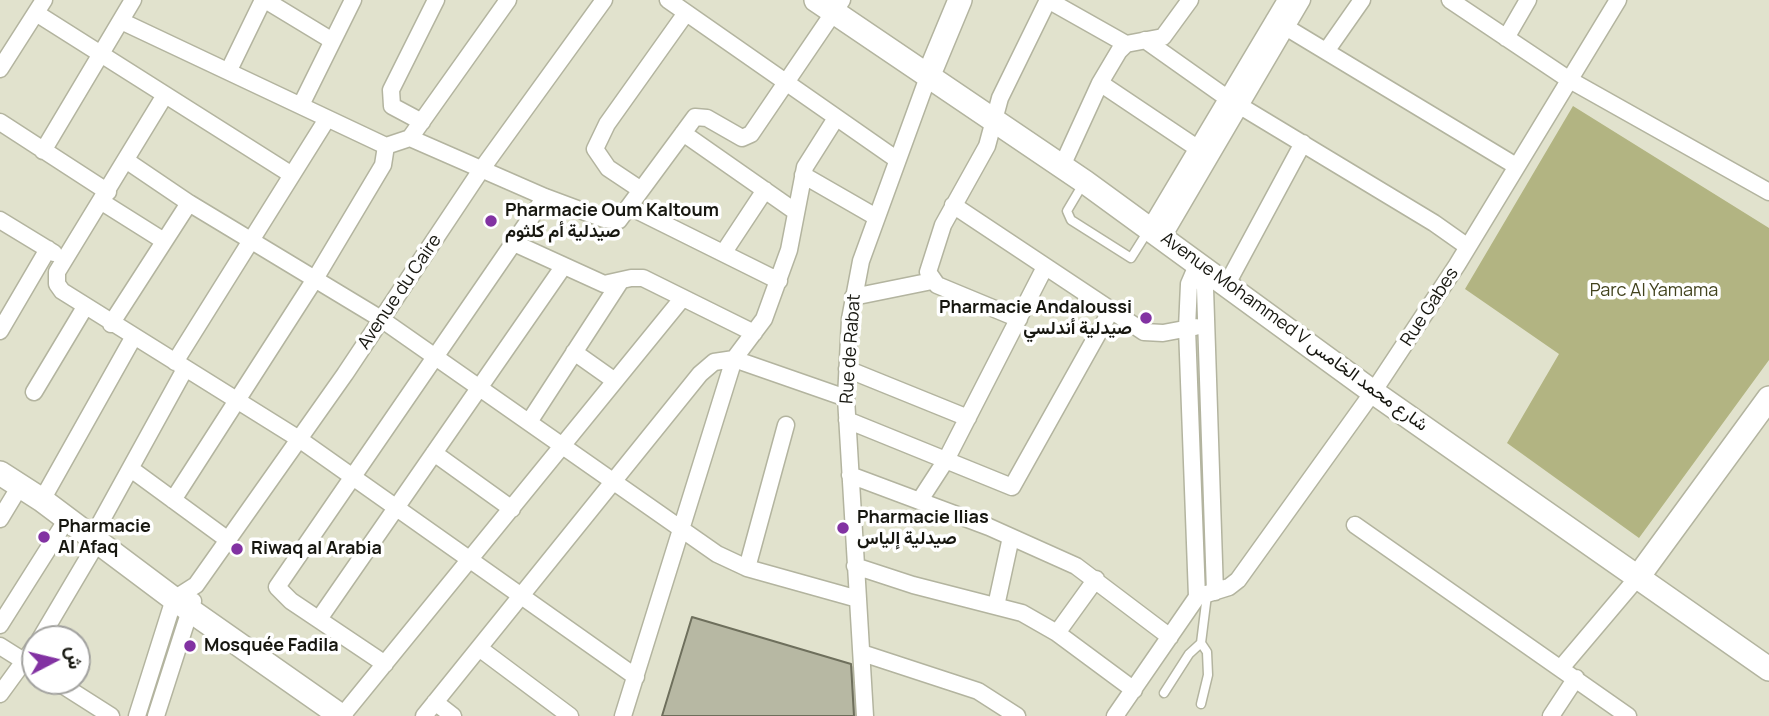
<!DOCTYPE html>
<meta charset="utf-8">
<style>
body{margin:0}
#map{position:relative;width:1769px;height:716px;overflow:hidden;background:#e1e2cd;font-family:Manrope,Vazirmatn,sans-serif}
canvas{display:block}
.north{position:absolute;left:21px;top:625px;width:70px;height:70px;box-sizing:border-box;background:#fff;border:2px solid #a2a29f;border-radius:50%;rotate:83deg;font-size:19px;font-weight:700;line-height:28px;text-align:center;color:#171710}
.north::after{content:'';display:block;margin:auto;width:24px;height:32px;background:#8232a2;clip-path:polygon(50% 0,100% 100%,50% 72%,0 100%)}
</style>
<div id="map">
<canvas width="1769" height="716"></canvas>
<div class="north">ش</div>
</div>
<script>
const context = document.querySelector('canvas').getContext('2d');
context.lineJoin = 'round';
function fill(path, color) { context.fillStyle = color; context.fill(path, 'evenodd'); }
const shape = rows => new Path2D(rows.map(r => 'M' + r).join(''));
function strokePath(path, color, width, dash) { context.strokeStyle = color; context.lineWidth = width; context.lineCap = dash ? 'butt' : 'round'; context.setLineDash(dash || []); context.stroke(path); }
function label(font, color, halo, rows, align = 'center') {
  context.font = font + ' Manrope,Vazirmatn,sans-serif'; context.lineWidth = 7; context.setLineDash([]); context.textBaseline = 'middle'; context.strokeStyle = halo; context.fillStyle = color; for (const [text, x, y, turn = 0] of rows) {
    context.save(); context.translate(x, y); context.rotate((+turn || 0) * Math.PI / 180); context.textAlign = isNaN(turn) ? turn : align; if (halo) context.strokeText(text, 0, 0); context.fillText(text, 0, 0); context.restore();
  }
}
const green = shape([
 [1573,106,1769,228,1769,360,1639,538,1507,443,1559,354,1465,289]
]);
const shadow = shape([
 [851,665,856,669,861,716,664,716]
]);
const building = shape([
 [692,617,851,664,854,716,662,716,692,617]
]);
const lane = shape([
 [1083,184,1067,211,1071,220,1131,258,1148,231],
 [1164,693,1189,654,1201,643,1207,595],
 [1201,704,1208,675,1207,652,1201,643]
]);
const street = shape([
 [265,0,331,40],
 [668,0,896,159],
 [1048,0,1126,44],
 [1450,0,1568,79,1769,192],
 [36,13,292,175],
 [1274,20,1516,166],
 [121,21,386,146],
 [1506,38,1528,0],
 [1145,40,1227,98,1434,223,1468,247],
 [1327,50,1362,0],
 [0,69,44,0],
 [229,70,263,0],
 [1100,83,1197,148],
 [165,95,57,272,57,284,62,291,299,439,636,677],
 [301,105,353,0],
 [0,122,108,192],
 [422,122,392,106,391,90,436,0],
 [683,133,796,212],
 [410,138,545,197,604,219,619,220,695,117,707,118,742,138,751,134,842,0],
 [43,151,133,0],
 [127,161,189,203,381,319,717,554,747,568,858,599],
 [1062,166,1100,83,1119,51,1126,44,1163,37,1190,0],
 [803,175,876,217],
 [641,190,608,168,595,149,607,124,686,13],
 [102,202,164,241],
 [953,205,1144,332,1163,333,1195,327],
 [630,207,779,281],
 [0,220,54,253],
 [1150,228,1286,0],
 [1163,237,1302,0],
 [514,243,604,284,631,278,643,278,754,333],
 [724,252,765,190],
 [1198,264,1205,288,1215,592],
 [1227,284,1303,143],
 [853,297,932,281],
 [1019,319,937,285,928,272,943,225,987,146,1000,98,1048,0],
 [111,324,189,203],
 [0,331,48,249],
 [574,352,615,381],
 [175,362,327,119],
 [847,369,968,418],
 [34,392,85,307],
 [847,420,1012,487,1110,312],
 [529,422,620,282],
 [434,453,512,509],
 [131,469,228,540],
 [850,475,989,527,1076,566,1170,637],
 [42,500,133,338],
 [173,500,315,279,383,165,386,146,410,138,508,0],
 [920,500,946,460,1045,267],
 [0,519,20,486],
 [1355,525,1628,716],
 [93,536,185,369],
 [855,566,913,585,1022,613,1057,633,1134,690],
 [747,568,786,425],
 [1197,597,1187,328,1189,284,1198,263],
 [996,606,1011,537],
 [319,619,563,267],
 [0,625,67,519],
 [1057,633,1096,579],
 [40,639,98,541],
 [0,646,35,668],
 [479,648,570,716],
 [862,653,978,691,1017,716],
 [385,664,291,601,277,587,545,197],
 [1561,668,1638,577],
 [56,681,111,716],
 [0,694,35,646],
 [435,702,453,716],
 [137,716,174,599,196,585,345,374,481,170,604,0],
 [156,716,193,601],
 [342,716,681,300],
 [424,716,700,374,714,362,734,359,764,319,789,250,805,167,836,118],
 [623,716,734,359,846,398],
 [865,716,846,398,850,319,861,261,928,77],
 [1115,716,1197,597,1229,587,1238,580,1373,392,1457,265,1618,0],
 [1551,716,1576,678]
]);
const secondary = shape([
 [816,0,1085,182,1373,392,1769,669],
 [928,77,960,0],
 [0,473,42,500,174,599,341,716],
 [1638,577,1769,398]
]);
const markers = [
 [491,221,7,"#8232a2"],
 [1146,318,7,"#8232a2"],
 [843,528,7,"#8232a2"],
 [44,537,7,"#8232a2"],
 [237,549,7,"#8232a2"],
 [190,646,7,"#8232a2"]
];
const poiNames = [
 ["Pharmacie Oum Kaltoum",505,211],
 ["صيدلية أم كلثوم",505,232],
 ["Pharmacie Andaloussi",1132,308,"right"],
 ["صيدلية أندلسي",1132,329,"right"],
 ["Pharmacie Ilias",857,518],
 ["صيدلية إلياس",857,539],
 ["Pharmacie",58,527],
 ["Al Afaq",58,548],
 ["Riwaq al Arabia",251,549],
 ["Mosquée Fadila",204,646]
];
const parkNames = [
 ["Parc Al Yamama",1654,291]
];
const streetNames = [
 ["Avenue du Caire",400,292,-56],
 ["Rue Gabes",1430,307,-57],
 ["Avenue Mohammed V شارع محمد الخامس",1294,332,36],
 ["Rue de Rabat",851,349,-86]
];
fill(green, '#b2b482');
fill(shadow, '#0003');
fill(building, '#b7b8a3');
strokePath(building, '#6e6f5c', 2);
strokePath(lane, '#b3b49f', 11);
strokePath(street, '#b3b49f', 19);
strokePath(secondary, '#b3b49f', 26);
strokePath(lane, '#fff', 8);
strokePath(street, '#fff', 16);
strokePath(secondary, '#fff', 23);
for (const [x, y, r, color] of markers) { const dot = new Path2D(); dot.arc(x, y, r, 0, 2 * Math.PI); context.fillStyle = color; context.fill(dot); strokePath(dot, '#fff', 2.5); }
label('bold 18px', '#171710', '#fff', poiNames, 'left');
label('18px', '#42431e', '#fff', parkNames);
label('18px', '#171710', '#fff', streetNames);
</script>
